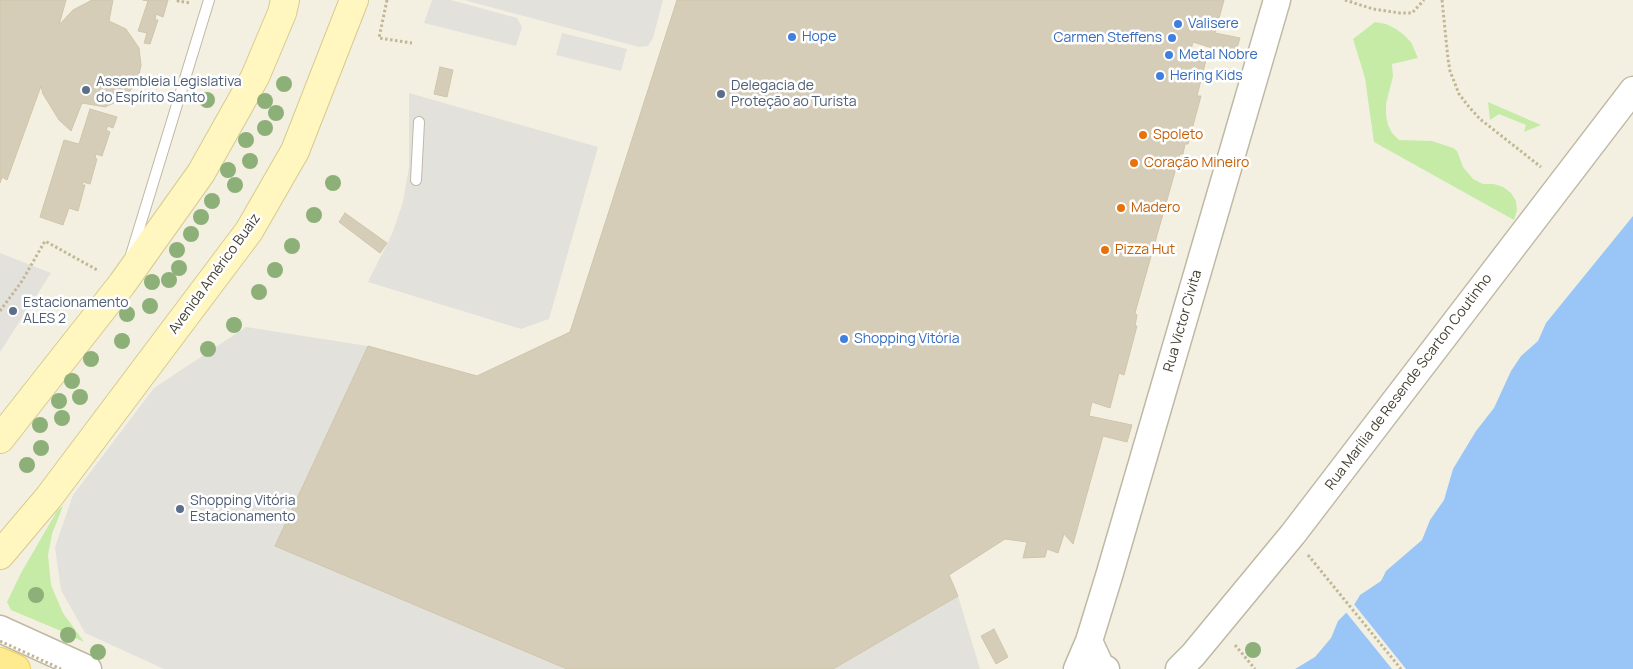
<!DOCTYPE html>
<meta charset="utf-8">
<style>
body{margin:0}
canvas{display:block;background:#f3f0e2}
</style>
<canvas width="1633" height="669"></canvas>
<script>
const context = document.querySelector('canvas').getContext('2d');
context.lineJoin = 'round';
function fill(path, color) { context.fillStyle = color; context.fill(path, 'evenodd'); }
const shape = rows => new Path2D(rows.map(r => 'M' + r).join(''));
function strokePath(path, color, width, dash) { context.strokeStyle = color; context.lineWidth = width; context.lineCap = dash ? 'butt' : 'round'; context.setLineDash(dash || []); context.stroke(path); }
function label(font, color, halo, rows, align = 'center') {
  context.font = font + ' Manrope,sans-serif'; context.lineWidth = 5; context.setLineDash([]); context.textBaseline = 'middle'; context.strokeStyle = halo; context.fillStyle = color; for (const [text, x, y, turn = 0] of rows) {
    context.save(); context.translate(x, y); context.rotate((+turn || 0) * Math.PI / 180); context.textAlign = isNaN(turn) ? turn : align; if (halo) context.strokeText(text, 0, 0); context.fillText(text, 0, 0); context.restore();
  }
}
const green = shape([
 [1375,22,1386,24,1396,29,1404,35,1411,42,1418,58,1392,64,1393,76,1386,104,1386,115,1388,125,1392,133,1399,140,1432,141,1453,148,1457,151,1463,167,1473,179,1483,184,1494,184,1503,187,1511,193,1516,201,1517,210,1514,220,1374,142,1365,78,1353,39],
 [1488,102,1541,125,1524,132,1526,125,1499,114,1490,120],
 [63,506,52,534,48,555,51,585,63,613,84,642,61,631,11,610,7,602,21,573,57,511]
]);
const parking = shape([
 [432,0,451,0,517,18,522,27,516,46,424,23],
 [464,0,663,0,653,38,648,46,639,47],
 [562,33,627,49,621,71,556,55],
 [409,93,598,147,549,319,521,329,368,282,392,234,403,202,409,167],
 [0,253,51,273,0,352],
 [246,327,368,346,275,546,567,669,164,669,85,633,61,590,55,547,73,495,154,388],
 [958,596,980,669,833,669]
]);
const water = shape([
 [1633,216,1633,669,1295,669,1315,657,1331,638,1338,621,1354,605,1360,595,1381,581,1386,571,1422,540,1430,520,1444,500,1453,469,1476,431,1494,408,1511,371,1521,356,1538,341,1546,323]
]);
const pier = shape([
 [1353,603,1406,669,1392,669,1345,611]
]);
const building = shape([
 [0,0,66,0,59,25,73,10,92,0,113,0,109,21,126,29,139,48,141,65,138,80,125,98,105,107,82,103,71,131,59,120,43,94,41,86,7,180,2,177,0,183,0,0],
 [143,0,168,0,163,17,156,14,155,20,158,20,150,44,144,43,147,33,138,31,148,1,143,0],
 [677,0,1224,0,1215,33,1240,38,1235,55,1193,42,1189,57,1206,60,1197,96,1201,96,1188,144,1185,144,1183,154,1180,154,1135,313,1137,315,1135,326,1137,326,1124,375,1119,373,1110,408,1092,402,1089,416,1132,425,1127,442,1103,436,1073,544,1064,534,1058,553,1047,549,1045,557,1023,558,1027,542,1005,539,949,575,958,596,833,669,567,669,275,546,368,346,477,376,570,332,677,0],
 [440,67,453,70,447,97,434,94,440,67],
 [90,109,117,117,113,128,108,126,106,130,110,132,102,156,96,154,95,158,97,159,90,184,83,182,82,185,85,185,78,211,69,208,63,225,40,217,64,140,79,144,90,109],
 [345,213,387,243,380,253,339,222,345,213],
 [994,629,1008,657,996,664,981,636,994,629]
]);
const path = shape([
 [179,0,178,1,191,3],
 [387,0,379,38,412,43],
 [1345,0,1373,9,1400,13,1412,13,1424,0],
 [1442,0,1448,59,1450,71,1459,94,1469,107,1480,119,1541,167],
 [0,311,22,281,45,241,99,271],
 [1308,555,1401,669],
 [1235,645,1255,669]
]);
const service = shape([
 [416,180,419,122],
 [131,255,209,0]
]);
const tertiary = shape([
 [0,629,88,669],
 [1089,641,1101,667,1106,669],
 [1077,669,1089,641,1109,576,1277,0],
 [1179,669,1193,655,1293,534,1633,90]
]);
const secondary = shape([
 [0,439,122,284,201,173,255,77,282,13,285,0],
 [0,555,49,497,249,231,295,151,354,0]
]);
const primary = shape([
 [0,662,16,669]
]);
const pathBridge = shape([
 [0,641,61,669]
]);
const trees = [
 [284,84],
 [207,100],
 [265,101],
 [276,113],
 [265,128],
 [246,140],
 [250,161],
 [228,170],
 [333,183],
 [235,185],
 [212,201],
 [314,215],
 [201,217],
 [191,234],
 [292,246],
 [177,250],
 [179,268],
 [275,270],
 [169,280],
 [152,282],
 [259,292],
 [150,306],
 [127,314],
 [234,325],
 [122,341],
 [208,349],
 [91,359],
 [72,381],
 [80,397],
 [59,401],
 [62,418],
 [40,425],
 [41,448],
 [27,465],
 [36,595],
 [68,635],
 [1253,650],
 [98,652]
];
const markers = [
 [1178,24,5,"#3f7fe0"],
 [792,37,5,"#3f7fe0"],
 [1172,38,5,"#3f7fe0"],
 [1169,55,5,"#3f7fe0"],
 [1160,76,5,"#3f7fe0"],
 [86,90,5,"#5c6f8a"],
 [721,94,5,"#5c6f8a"],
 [1143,135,5,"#e8710a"],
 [1134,163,5,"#e8710a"],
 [1121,208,5,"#e8710a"],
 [1105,250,5,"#e8710a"],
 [13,311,5,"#5c6f8a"],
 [844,339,5,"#3f7fe0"],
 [180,509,5,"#5c6f8a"]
];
const shopNames = [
 ["Valisere",1188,24],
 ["Hope",802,37],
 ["Carmen Steffens",1162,38,"right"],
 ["Metal Nobre",1179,55],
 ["Hering Kids",1170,76],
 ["Shopping Vitória",854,339]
];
const serviceNames = [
 ["Assembleia Legislativa",96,82],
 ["do Espírito Santo",96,98],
 ["Delegacia de",731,86],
 ["Proteção ao Turista",731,102],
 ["Estacionamento",23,303],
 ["ALES 2",23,319],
 ["Shopping Vitória",190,501],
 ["Estacionamento",190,517]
];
const foodNames = [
 ["Spoleto",1153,135],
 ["Coração Mineiro",1144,163],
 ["Madero",1131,208],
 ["Pizza Hut",1115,250]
];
const streetNames = [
 ["Avenida Américo Buaiz",215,274,-54],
 ["Rua Victor Civita",1183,321,-74],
 ["Rua Marília de Resende Scarton Coutinho",1409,382,-53]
];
fill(green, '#c5eba7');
fill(parking, '#e3e1dc');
fill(water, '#99c6f6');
fill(pier, '#f3f0e2');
fill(building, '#d5cdb7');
strokePath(building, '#d0c5aa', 1);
strokePath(service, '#bfb8a4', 12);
strokePath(tertiary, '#bfb8a4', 29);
strokePath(secondary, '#d6cb8e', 30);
strokePath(primary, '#edcf57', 30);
strokePath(path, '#c2b795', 3, [2.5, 2.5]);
strokePath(service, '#fff', 10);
strokePath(tertiary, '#fff', 26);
strokePath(secondary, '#fff6c0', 28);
strokePath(primary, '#ffeb8f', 28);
strokePath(pathBridge, '#c2b795', 3, [2.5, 2.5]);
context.fillStyle = '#8daf78';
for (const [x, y] of trees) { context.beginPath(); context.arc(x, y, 8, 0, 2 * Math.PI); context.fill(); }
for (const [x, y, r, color] of markers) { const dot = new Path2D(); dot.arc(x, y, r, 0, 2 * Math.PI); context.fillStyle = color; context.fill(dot); strokePath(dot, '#fff', 2); }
label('14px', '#366cbe', '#fff', shopNames, 'left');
label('14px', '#4e5e75', '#fff', serviceNames, 'left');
label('14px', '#c56008', '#fff', foodNames, 'left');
label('14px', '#454032', '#fff', streetNames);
</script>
